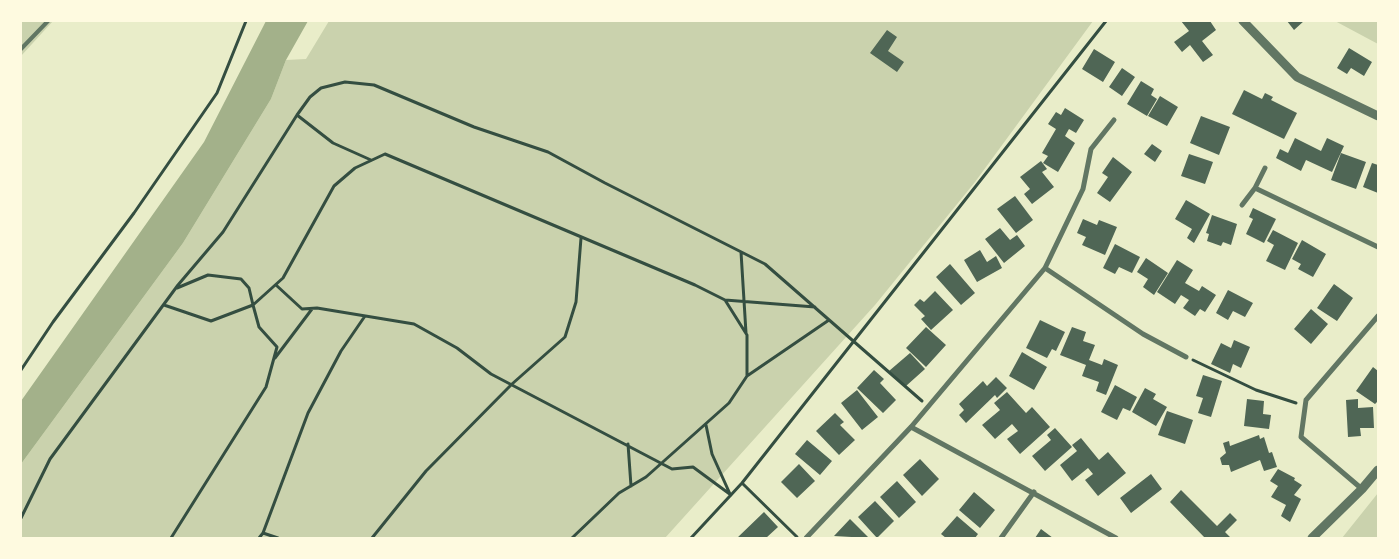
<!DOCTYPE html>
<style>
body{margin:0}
#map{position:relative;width:1399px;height:559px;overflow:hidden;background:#e9edc9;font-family:"Nunito Sans",sans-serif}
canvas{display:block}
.frame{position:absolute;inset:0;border:22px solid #fefae0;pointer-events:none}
</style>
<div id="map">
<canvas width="1399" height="559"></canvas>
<div class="frame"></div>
</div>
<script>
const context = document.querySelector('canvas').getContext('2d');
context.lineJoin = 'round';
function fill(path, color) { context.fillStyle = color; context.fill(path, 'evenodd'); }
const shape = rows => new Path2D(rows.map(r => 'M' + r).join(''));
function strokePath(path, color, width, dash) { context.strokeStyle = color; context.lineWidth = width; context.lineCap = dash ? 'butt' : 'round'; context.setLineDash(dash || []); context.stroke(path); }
const green = shape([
 [21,21,53,21,21,56],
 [329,21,1093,21,975,182,875,305,665,538,21,538,21,464,183,243,271,99,286,60,306,59],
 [1335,21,1378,21,1378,44],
 [1378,493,1378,538,1342,538]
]);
const water = shape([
 [266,21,308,21,286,60,271,99,183,243,21,464,21,401,204,142]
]);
const building = shape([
 [1181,21,1210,21,1216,30,1202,41,1213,55,1203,62,1190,45,1182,52,1174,42,1189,31],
 [1287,21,1304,21,1294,30],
 [887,30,897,37,888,51,904,62,897,72,870,53],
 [1349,48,1372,62,1364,76,1351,68,1347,74,1337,68],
 [1094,49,1115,62,1103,82,1082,69],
 [1122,68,1135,77,1122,96,1109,87],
 [1141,81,1154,89,1151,95,1157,99,1147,116,1127,104],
 [1244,90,1262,99,1265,93,1273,97,1271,100,1297,113,1284,139,1232,114],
 [1160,96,1178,107,1167,126,1148,116],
 [1065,108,1084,120,1076,133,1069,129,1065,136,1075,143,1058,172,1043,163,1048,156,1042,153,1056,129,1048,124,1056,112,1061,115],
 [1201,116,1230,127,1219,155,1190,143],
 [1295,138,1321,151,1327,138,1344,146,1332,172,1306,160,1301,171,1276,158,1280,149,1288,153],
 [1152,144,1162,151,1155,162,1144,154],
 [1341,153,1366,162,1356,189,1331,180],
 [1189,154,1213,162,1205,184,1181,176],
 [1113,157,1132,172,1110,202,1097,193,1108,177,1102,173],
 [1041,161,1047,169,1042,172,1054,187,1032,204,1024,194,1030,189,1020,177],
 [1372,163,1378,165,1378,193,1363,187],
 [1015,196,1033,220,1016,233,997,209],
 [1186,200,1210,214,1194,243,1187,238,1192,229,1175,219],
 [1253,208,1276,219,1264,243,1246,234,1253,219,1249,217],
 [1212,215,1237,224,1231,245,1223,242,1221,246,1207,241,1209,234,1206,233],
 [1083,219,1097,225,1099,220,1117,227,1105,255,1082,245,1086,237,1077,233],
 [1000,228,1010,240,1017,235,1025,246,1004,263,985,239],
 [1273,230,1298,243,1285,270,1266,261,1274,245,1267,241],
 [1302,240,1326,254,1313,277,1298,269,1301,264,1292,259],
 [1115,244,1140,257,1132,273,1119,267,1115,274,1103,268],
 [980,250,987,262,996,256,1002,268,977,282,964,260],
 [1146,258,1168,273,1154,295,1143,287,1148,279,1137,272],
 [1177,260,1193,270,1185,283,1199,291,1202,286,1216,295,1205,312,1200,309,1195,316,1183,308,1189,300,1181,295,1175,304,1157,292],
 [950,264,975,293,961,305,936,277],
 [1334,284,1353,298,1337,321,1317,308],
 [1228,290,1253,303,1245,317,1233,311,1228,320,1216,313],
 [935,291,953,310,931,330,921,319,925,316,914,305,920,299,924,302],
 [1311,309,1328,324,1311,344,1294,329],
 [1040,320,1065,332,1056,351,1052,349,1047,358,1026,348],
 [926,327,946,345,926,367,906,348],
 [1072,327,1086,332,1083,341,1095,345,1089,360,1102,365,1104,359,1118,365,1106,395,1096,391,1099,382,1082,376,1086,365,1060,355],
 [1234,340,1250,347,1241,368,1233,364,1230,373,1211,364,1221,343,1231,348],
 [1022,352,1047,367,1034,390,1009,376],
 [910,353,925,369,906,386,889,371],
 [1373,367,1378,371,1378,401,1375,404,1356,391],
 [874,370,884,379,880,383,896,400,883,413,857,388],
 [1203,375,1222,381,1211,417,1198,413,1203,398,1196,396],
 [996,377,1007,388,997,398,995,395,966,423,959,415,964,410,959,404,983,381,987,386],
 [1115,385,1137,397,1130,411,1123,408,1117,420,1101,412],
 [1145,388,1156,394,1153,399,1167,407,1156,426,1132,412],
 [857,390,878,417,862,430,841,403],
 [1007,392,1026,413,1032,407,1050,427,1020,454,1007,439,1018,431,1012,424,995,439,982,425,1000,410,994,403],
 [1247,399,1264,401,1263,414,1271,415,1269,429,1244,426],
 [1358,399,1358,408,1373,407,1374,428,1360,428,1361,436,1348,437,1346,400],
 [1167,411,1193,420,1185,444,1158,435],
 [835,413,844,422,840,425,855,440,839,455,816,431],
 [1055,428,1072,447,1045,471,1032,456,1051,440,1047,435],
 [1259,435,1260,439,1264,437,1269,453,1272,452,1277,467,1264,471,1260,460,1231,472,1229,465,1222,465,1220,458,1226,453,1223,443,1229,441,1230,446],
 [1081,438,1099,460,1108,452,1126,473,1098,496,1085,480,1093,474,1088,468,1072,481,1060,465,1077,451,1072,445],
 [807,440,832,461,820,475,795,454],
 [920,459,939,479,922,496,903,475],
 [799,464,815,481,797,498,781,482],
 [1278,469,1295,478,1294,480,1302,485,1294,495,1301,499,1290,522,1281,516,1286,505,1271,497,1278,486,1270,481],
 [1151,474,1162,489,1131,513,1120,498],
 [897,481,916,502,899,518,880,497],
 [1181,490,1217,526,1230,513,1237,520,1225,532,1231,538,1205,538,1170,502],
 [974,492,995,510,980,528,959,510],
 [875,501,894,521,877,538,858,517],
 [764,512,778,527,766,538,737,538],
 [957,516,978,534,975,538,946,538,941,534],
 [850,519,869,538,834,536],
 [1041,529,1053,538,1035,538]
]);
const path = shape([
 [297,115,333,143,371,160],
 [741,252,746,333],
 [276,285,302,309,317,308,414,324,457,348,491,374,672,469,693,467,731,495],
 [725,300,815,307],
 [164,305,211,321,253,305,249,288,241,279,208,275,177,288],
 [275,358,312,309],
 [1193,360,1256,390,1296,403],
 [21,370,53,322,134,213,217,93,246,21],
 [747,376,829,320],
 [706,425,712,454,730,494],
 [628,444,631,486],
 [742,483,797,537],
 [21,518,50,459,178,285,223,232,297,115,310,97,321,88,345,82,374,85,474,127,548,152,605,183,765,264,922,401],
 [263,533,308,413,341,351,365,316],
 [171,538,266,387,277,347,259,327,253,305,283,278,334,186,355,168,385,154,695,285,725,300,747,335,747,376,729,403,646,477,619,493,572,538],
 [259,538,263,533,278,538],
 [372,538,426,471,512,384,565,337,576,302,581,238],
 [691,538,742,483,1106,21]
]);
const service = shape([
 [21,49,48,21]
]);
const minor = shape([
 [1255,188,1378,247],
 [1242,205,1255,188,1265,168],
 [1045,268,1143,334,1186,357],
 [911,427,1116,538],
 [1362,489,1301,437,1306,400,1378,316],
 [806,538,911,427,1045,268,1083,189,1091,149,1114,120],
 [1001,538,1034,492]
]);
const tertiary = shape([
 [1243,21,1297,77,1378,116],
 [1312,538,1362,489,1378,470]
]);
fill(green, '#cad2ad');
fill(water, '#a3b18a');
fill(building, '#4f6655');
strokePath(path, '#344e41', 3);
strokePath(service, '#617663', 4);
strokePath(minor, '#617663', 5);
strokePath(tertiary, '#617663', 9);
</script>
